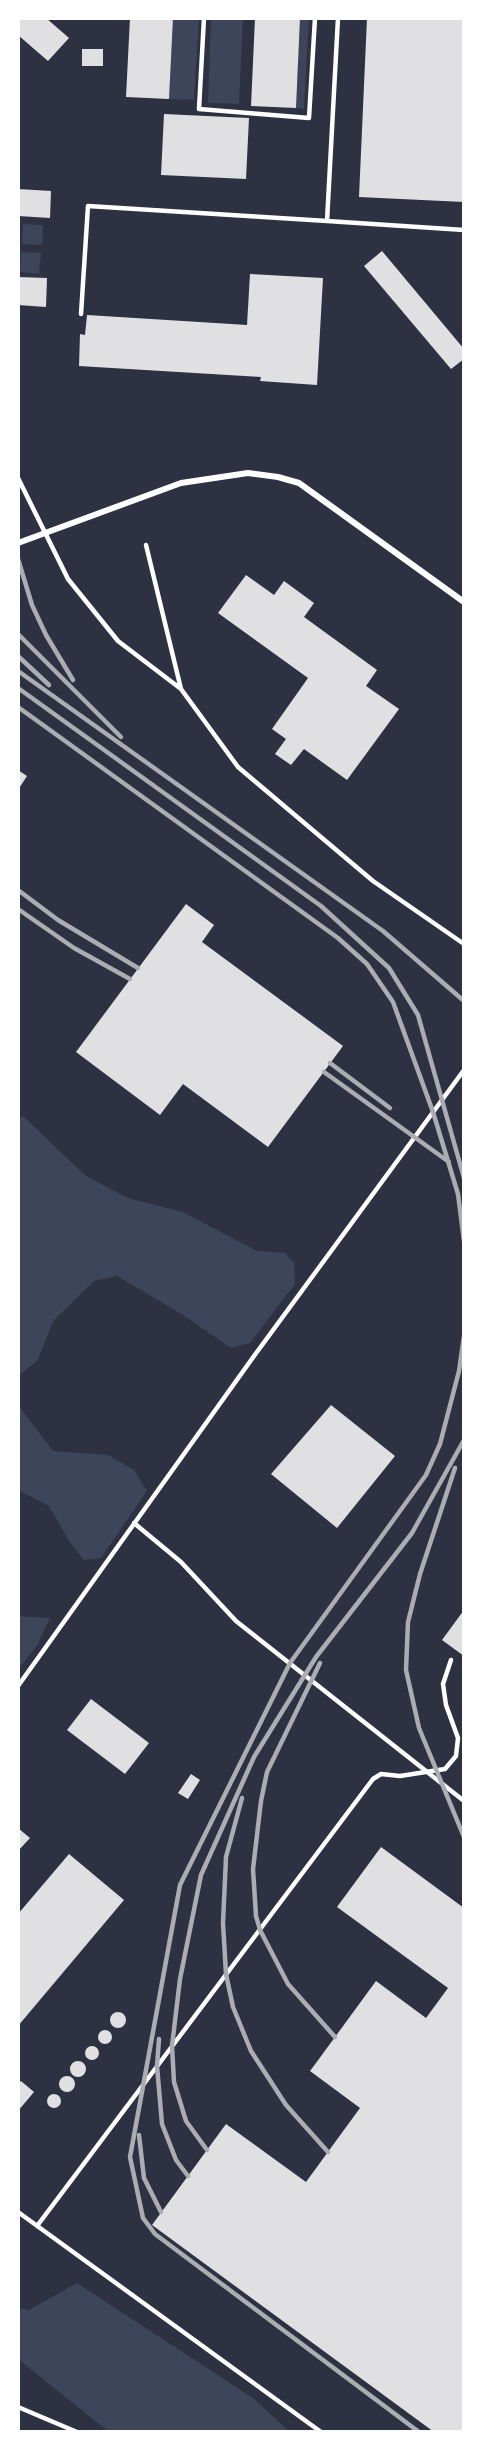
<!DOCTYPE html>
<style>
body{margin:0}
#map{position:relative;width:482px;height:2450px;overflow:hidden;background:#2d3142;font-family:"Nunito Sans",sans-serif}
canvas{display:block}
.frame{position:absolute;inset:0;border:20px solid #fff;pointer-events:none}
</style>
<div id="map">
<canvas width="482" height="2450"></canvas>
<div class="frame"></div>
</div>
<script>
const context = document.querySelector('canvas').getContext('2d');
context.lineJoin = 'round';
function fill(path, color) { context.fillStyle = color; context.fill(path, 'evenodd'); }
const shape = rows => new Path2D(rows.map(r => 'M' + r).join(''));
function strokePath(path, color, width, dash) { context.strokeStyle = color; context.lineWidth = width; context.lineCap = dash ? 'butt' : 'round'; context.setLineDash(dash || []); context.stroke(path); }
const green = shape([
 [173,18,199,18,194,100,169,99],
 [211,18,243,18,239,104,208,103],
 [300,18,309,18,304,109,296,108],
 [23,224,43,225,42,245,22,244],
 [21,252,41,253,39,274,20,272],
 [18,1117,24,1117,86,1176,128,1198,183,1212,257,1251,285,1253,294,1263,295,1284,250,1343,231,1348,183,1315,117,1276,94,1281,54,1320,37,1361,18,1376],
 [18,1405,53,1451,108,1455,134,1470,147,1491,101,1558,84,1560,69,1541,49,1506,18,1490],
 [18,1616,50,1618,38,1644,18,1670],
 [77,2283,253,2398,290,2432,109,2432,18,2359,18,2308,29,2310]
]);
const building = shape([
 [18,18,46,18,69,38,48,61,18,35],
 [130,18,173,18,169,99,126,97],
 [255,18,300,18,296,108,251,106],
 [367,18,464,18,464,202,359,197],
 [82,49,103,49,103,66,82,66],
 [164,114,249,118,246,179,161,175],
 [18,189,51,191,50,218,18,216],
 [382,251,464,349,464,359,451,369,364,266],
 [250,274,323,278,317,385,260,381,261,377,79,366,80,334,85,335,87,315,247,325],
 [18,277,47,278,46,307,18,305],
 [246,575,274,595,284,581,314,603,304,617,377,670,366,686,399,709,347,780,304,749,291,765,275,754,286,739,272,729,308,678,218,613],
 [18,770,27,776,18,790],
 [186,904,214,925,202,942,343,1046,268,1147,183,1084,160,1115,76,1052],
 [331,1405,395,1456,337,1528,271,1474],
 [464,1610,464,1656,442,1640],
 [91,1699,149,1743,125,1774,67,1730],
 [191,1774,200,1780,188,1799,178,1793],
 [18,1828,30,1838,18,1851],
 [381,1847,464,1908,464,2432,434,2432,152,2225,226,2124,306,2182,360,2108,310,2071,316,2063,376,1981,426,2018,448,1988,337,1907],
 [69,1854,124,1900,18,2026,18,1914],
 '110 2020a8 8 0 1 1 16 0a8 8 0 1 1-16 0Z',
 '98 2037a7 7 0 1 1 14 0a7 7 0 1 1-14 0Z',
 '85 2053a7 7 0 1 1 14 0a7 7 0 1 1-14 0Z',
 '70 2069a8 8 0 1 1 16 0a8 8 0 1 1-16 0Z',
 '59 2084a8 8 0 1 1 16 0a8 8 0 1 1-16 0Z',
 [21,2081,34,2092,18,2111,18,2084],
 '47 2101a7 7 0 1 1 14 0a7 7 0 1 1-14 0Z'
]);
const service = shape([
 [204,18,199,109,309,118,315,18],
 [338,18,327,221,464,230],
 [81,314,88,206,327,221],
 [18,478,68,579,118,641,181,689],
 [146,545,181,689,238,767,373,881,464,944],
 [134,1523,181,1562,236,1621,464,1801],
 [18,1686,254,1356,464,1070],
 [18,2212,321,2432],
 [37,2226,373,1779,381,1774,400,1776,445,1769,456,1756,458,1738,446,1705,443,1684,451,1660],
 [18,2407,77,2432]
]);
const minor = shape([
 [18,543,181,483,248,473,278,477,299,483,464,602]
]);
const rail = shape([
 [18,559,32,605,46,635,73,680],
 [18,634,121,737],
 [18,656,49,685],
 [18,671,383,931,464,1001],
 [18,688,321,906,389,968,418,1015,464,1178],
 [18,707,338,938,367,964,393,1002,433,1112,458,1194,464,1241],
 [18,890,58,920,138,968],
 [18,909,74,948,130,979],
 [330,1063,390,1108],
 [324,1072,449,1162],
 [455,1468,420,1574,408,1622,406,1670,419,1728,464,1837],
 [320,1663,267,1772,261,1801,253,1869,256,1916,260,1930,288,1984,335,2037],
 [242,1798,226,1857,223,1923,226,1974,233,2007,251,2051,286,2105,328,2152],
 [159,2039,157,2066,162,2124,176,2160,188,2176],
 [139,2135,144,2178,161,2212],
 [207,2150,186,2121,174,2082,172,2046,180,1979,201,1875,254,1757,316,1657,412,1533,464,1440],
 [419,2432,155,2234,143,2218,130,2157,180,1885,290,1663,426,1475,440,1444,459,1371,464,1336]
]);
fill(green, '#3c4559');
fill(building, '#e0e0e3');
strokePath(service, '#fff', 4.5);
strokePath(minor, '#fff', 6);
strokePath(rail, '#abadb3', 4.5);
</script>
